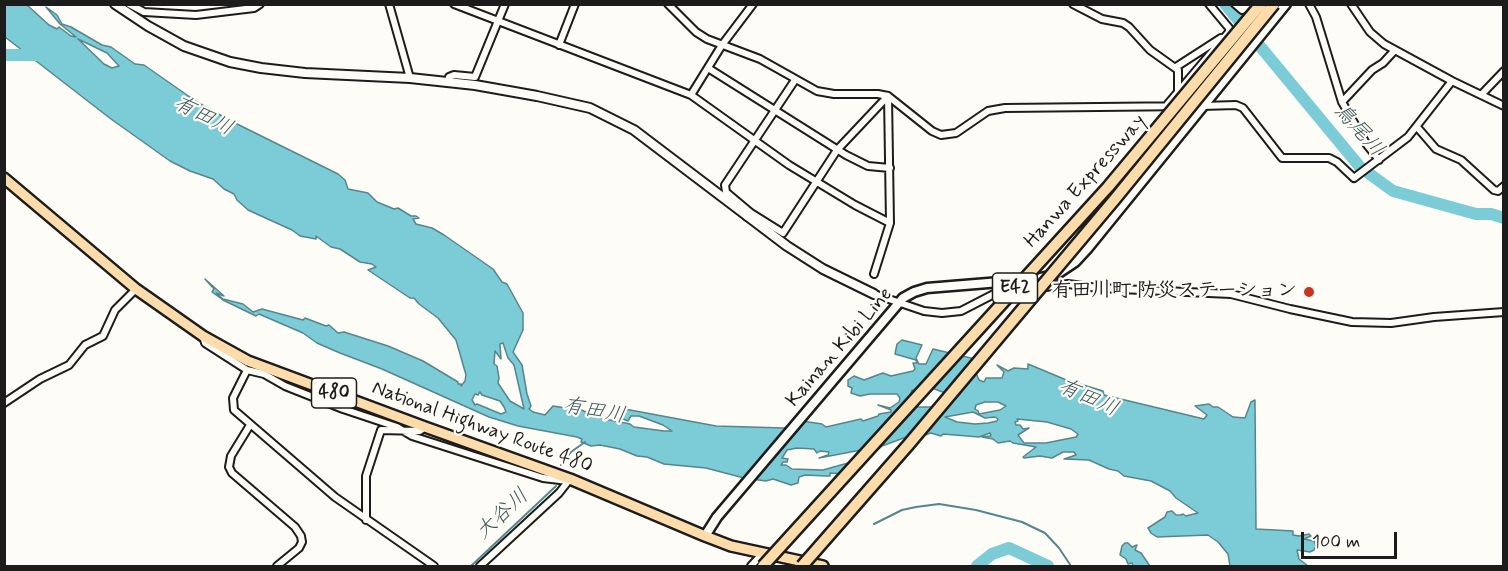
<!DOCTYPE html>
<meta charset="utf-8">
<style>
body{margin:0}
#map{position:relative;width:1508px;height:571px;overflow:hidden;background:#fdfcf7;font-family:Mynerve,sans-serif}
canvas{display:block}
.frame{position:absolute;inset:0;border:6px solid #1c1c1c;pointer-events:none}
.scale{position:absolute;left:1301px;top:532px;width:96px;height:27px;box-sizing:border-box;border:3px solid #1c1c1c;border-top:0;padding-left:8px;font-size:18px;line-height:21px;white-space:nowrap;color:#1c1c1c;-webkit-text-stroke:4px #fdfcf7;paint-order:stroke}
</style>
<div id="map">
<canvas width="1508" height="571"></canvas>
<div class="frame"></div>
<div class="scale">100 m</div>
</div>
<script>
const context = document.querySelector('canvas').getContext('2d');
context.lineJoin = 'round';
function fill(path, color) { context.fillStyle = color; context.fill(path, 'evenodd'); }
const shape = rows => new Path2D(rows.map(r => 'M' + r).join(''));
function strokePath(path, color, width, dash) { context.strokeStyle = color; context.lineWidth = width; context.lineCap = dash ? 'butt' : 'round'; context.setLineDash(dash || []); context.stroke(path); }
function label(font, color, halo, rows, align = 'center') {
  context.font = font + ' Mynerve,"Klee One",sans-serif'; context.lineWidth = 4.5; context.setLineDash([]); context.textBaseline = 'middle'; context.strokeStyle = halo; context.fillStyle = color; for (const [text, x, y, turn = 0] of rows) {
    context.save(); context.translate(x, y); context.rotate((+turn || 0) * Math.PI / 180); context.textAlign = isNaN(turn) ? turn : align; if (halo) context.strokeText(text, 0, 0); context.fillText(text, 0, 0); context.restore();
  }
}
const water = shape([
 [5,4,27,5,49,25,57,29,59,27,71,36,76,37,60,24,46,7,57,15,62,24,71,27,102,45,111,47,135,64,144,65,197,102,231,121,338,174,345,180,348,189,368,193,377,202,394,209,398,208,411,216,416,216,419,218,413,219,416,224,432,228,444,235,493,269,502,282,507,284,523,313,523,330,513,352,522,365,527,394,531,406,529,409,533,412,545,415,553,406,572,409,576,407,572,403,574,402,579,405,579,409,600,418,630,424,634,427,664,431,672,431,663,425,639,416,631,416,628,421,623,419,614,407,716,426,784,428,802,421,822,424,826,427,861,419,863,421,878,416,879,414,891,412,891,410,878,405,890,408,899,402,900,398,897,394,870,394,860,396,851,393,852,388,848,386,848,380,854,376,864,380,883,373,891,376,913,371,915,369,913,363,917,363,916,360,895,354,897,344,902,340,922,345,916,358,919,364,926,364,933,349,975,359,976,373,979,380,984,382,986,378,1002,378,1004,372,997,365,1008,371,1014,368,1028,369,1028,364,1064,379,1103,391,1104,395,1204,419,1207,415,1195,406,1209,404,1213,407,1218,407,1233,417,1245,418,1251,402,1255,400,1256,529,1293,531,1293,535,1299,536,1309,534,1311,536,1304,539,1314,541,1316,546,1314,550,1310,552,1297,550,1299,559,1308,566,1230,566,1228,554,1218,542,1208,535,1157,537,1151,533,1148,528,1165,517,1167,512,1172,511,1176,515,1181,515,1183,514,1186,516,1198,513,1176,498,1170,491,1151,481,1124,476,1118,471,1109,469,1089,460,1064,459,1076,455,1074,452,1063,452,1052,458,1040,456,1024,458,1023,457,1036,447,1013,443,1010,441,998,443,993,439,982,437,991,436,990,433,979,437,943,434,941,436,931,433,922,436,909,436,882,446,857,466,844,474,830,473,830,476,826,476,805,475,799,477,798,483,791,485,773,479,766,481,744,478,706,468,664,464,647,457,637,456,620,449,600,445,591,446,581,442,582,439,577,437,518,426,489,417,382,369,340,353,317,343,303,333,259,314,256,316,223,300,212,292,214,289,205,279,224,296,216,293,223,299,243,304,253,312,262,309,303,320,305,318,326,326,329,325,338,333,344,332,388,346,423,361,458,382,458,384,461,384,461,386,465,381,466,375,456,340,438,318,419,304,414,298,410,298,368,270,376,267,372,264,360,262,340,249,331,247,316,236,316,239,300,236,292,230,248,210,237,200,234,194,224,189,213,179,190,171,170,161,111,119,5,37,5,4],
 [78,39,107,53,119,66,112,68,104,64,78,39],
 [503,343,508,358,514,365,524,409,510,401,498,383,499,378,497,366,494,364,495,351,501,359,500,344,503,343],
 [932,388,948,394,960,394,955,398,949,399,933,407,912,407,909,398,912,390,932,388],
 [480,392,482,395,500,401,504,407,506,412,501,414,477,404,475,405,472,400,475,394,478,395,480,392],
 [985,402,998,402,1006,406,1000,410,979,414,978,411,975,409,976,405,985,402],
 [973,412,985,418,995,417,998,419,997,421,988,423,975,424,957,422,945,417,973,412],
 [1017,419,1047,422,1071,429,1078,434,1076,437,1046,443,1024,443,1018,435,1029,428,1023,429,1020,425,1016,425,1015,422,1018,421,1017,419],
 [797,448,814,449,817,453,820,451,829,452,828,455,819,458,861,450,855,458,848,463,823,470,792,469,786,465,781,465,783,462,787,462,788,459,782,458,787,450,797,448],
 [1125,543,1128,543,1132,547,1137,545,1135,550,1141,553,1150,566,1133,566,1132,563,1128,564,1126,559,1120,555,1122,546,1125,543]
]);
const pier = shape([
 [951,349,962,352,918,392,913,392,912,398,844,477,836,476],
 [801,418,808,419,754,482,740,480,787,425]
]);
const stream = shape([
 [561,465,571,452,585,442],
 [874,524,902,510,916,507,939,504,976,510,1022,522,1045,533,1059,548,1071,566],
 [471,566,556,486]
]);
const river = shape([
 [1225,4,1360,167,1393,191,1476,214,1491,214,1504,218],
 [4,55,45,55],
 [977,566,992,554,1009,548,1048,566]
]);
const minor = shape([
 [129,4,144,12,196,15,254,8,260,4],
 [389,4,410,78],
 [454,4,691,95,789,165,855,205,890,223],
 [668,4,696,32,707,39,760,59,817,91,834,94,878,94,888,96,932,131,941,135,956,133,988,111,1005,108,1192,106],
 [1073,4,1102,19,1123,23,1129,27,1150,50,1178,70,1178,93],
 [1235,4,1242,10,1251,4],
 [1309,4,1316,17,1342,102,1367,145,1379,160],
 [1351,4,1370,32,1384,44,1452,81,1504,106],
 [559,45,575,4],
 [1176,67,1221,38],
 [708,68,846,155,868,166,890,168],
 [448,82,449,77,454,75,475,77,505,4],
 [691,95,722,45,753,4],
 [1481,95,1504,71],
 [1342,102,1372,70,1383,63,1395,50],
 [1167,105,1229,32,1229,28,1209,4],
 [1202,106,1236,105,1243,108,1282,158,1329,158,1337,162,1354,178,1408,137,1452,81],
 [1417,127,1436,149,1461,160,1494,190,1498,191,1504,186],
 [751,213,726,192,725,185,795,80],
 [747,217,751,213,783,233,837,150,888,96],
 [874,274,890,223,888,96],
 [874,294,924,311,942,313,961,311,994,294,1068,284,1098,288,1231,294,1290,309,1352,322,1391,323,1434,317,1504,312],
 [203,336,205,343,247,370],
 [265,372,264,374,247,370,233,398,234,410,335,497,434,566],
 [264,374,285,386,343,409,397,427,412,436,543,478,568,481],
 [4,403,40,379,69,365,85,345,103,336,115,310,136,289],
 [250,425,231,456,229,467,232,473,295,527,301,536,302,542,299,548,277,566],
 [366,520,366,476,381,430,420,431,425,427],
 [480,566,559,493,570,479],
 [751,566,763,553]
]);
const tertiary = shape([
 [115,4,148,26,184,46,230,62,261,68,305,73,410,78,475,85,537,96,590,108,634,130,787,246,823,269,874,294]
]);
const secondary = shape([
 [705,536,717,517,903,298,914,292,927,288,1037,279,1057,274,1075,262,1088,248,1286,4]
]);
const trunk = shape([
 [4,178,136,289,203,336,248,361,425,427,570,479,705,536,731,546,823,566]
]);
const motorwayBridge = shape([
 [763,566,1108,187,1261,4],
 [802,566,909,444,1115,199,1274,4]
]);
const markers = [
 [1309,292,6,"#c8321e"]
];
const shields = [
 [1015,288,45],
 [334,393,45]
];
const shieldNames = [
 ["E42",1015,288],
 ["480",334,393]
];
const streetNames = [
 ["Hanwa Expressway",1086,182,-48],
 ["Kainan Kibi Line",840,348,-49],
 ["National Highway Route 480",482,428,20]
];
const poiNames = [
 ["有田川町 防災ステーション",1297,292]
];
const waterNames = [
 ["有田川",203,117,27],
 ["鳥尾川",1358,131,48],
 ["有田川",1088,399,24],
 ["有田川",594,412,10],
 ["大谷川",503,515,-43]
];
fill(water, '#7cccd7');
strokePath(water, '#56868c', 1.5);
fill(pier, '#fdfcf7');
strokePath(stream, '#56868c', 2);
strokePath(river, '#7cccd7', 12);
strokePath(minor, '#1c1c1c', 10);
strokePath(tertiary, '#1c1c1c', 12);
strokePath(secondary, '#1c1c1c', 13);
strokePath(trunk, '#1c1c1c', 14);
strokePath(minor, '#fdfcf7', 6);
strokePath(tertiary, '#fdfcf7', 8);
strokePath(secondary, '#fdfcf7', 8);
strokePath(trunk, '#fddcac', 9);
strokePath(motorwayBridge, '#1c1c1c', 15, []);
strokePath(motorwayBridge, '#fddcac', 10);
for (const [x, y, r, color] of markers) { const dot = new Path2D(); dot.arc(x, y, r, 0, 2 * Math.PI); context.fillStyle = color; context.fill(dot); strokePath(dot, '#fdfcf7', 2); }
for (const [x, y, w] of shields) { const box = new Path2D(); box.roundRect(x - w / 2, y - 15, w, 30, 4.5); context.fillStyle = '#fdfcf7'; context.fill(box); strokePath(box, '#1c1c1c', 1.5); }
label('bold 18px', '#1c1c1c', null, shieldNames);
label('20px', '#1c1c1c', '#fdfcf7', streetNames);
label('bold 20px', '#1c1c1c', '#fdfcf7', poiNames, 'right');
label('italic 21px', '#3e5a5d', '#fdfcf7', waterNames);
</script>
